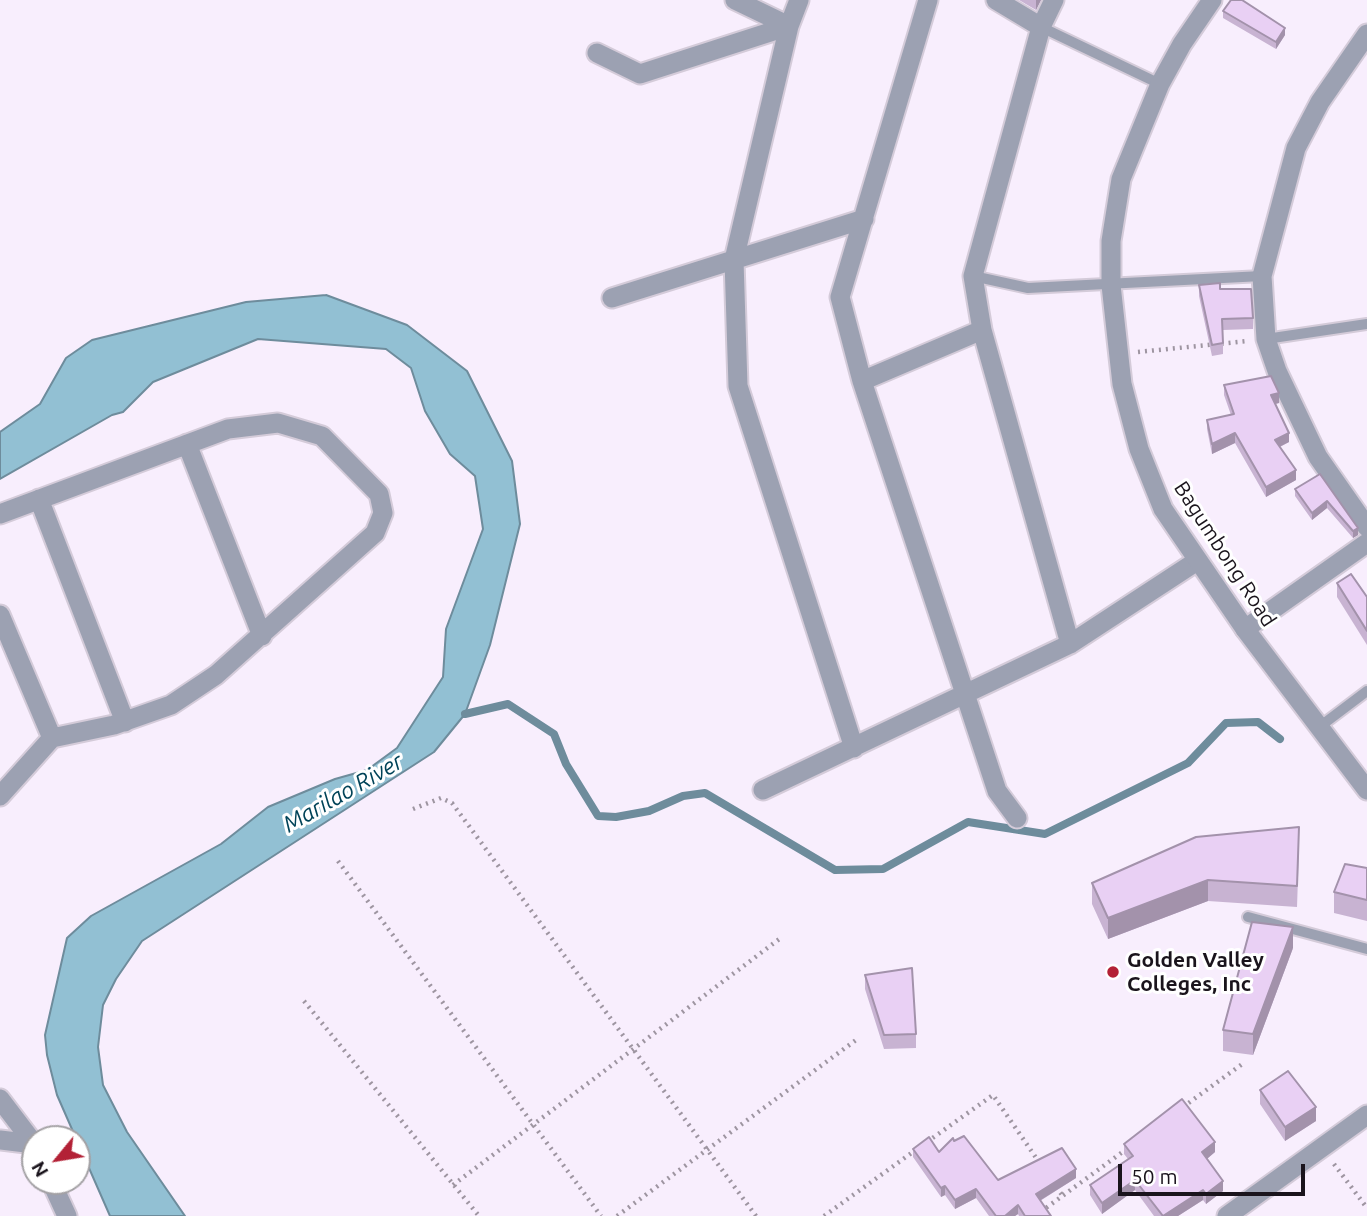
<!DOCTYPE html>
<style>
body{margin:0}
#map{position:relative;width:1367px;height:1216px;overflow:hidden;background:#f8eefd;font-family:Ubuntu,sans-serif}
canvas{display:block}
.north{position:absolute;left:21px;top:1125px;width:70px;height:70px;box-sizing:border-box;background:#fff;border:2px solid #a3a1a4;border-radius:50%;rotate:240deg;font-size:19px;font-weight:700;line-height:28px;text-align:center;color:#1a141c}
.north::after{content:'';display:block;margin:auto;width:24px;height:32px;background:#b32136;clip-path:polygon(50% 0,100% 100%,50% 72%,0 100%)}
.scale{position:absolute;left:1118px;top:1164px;width:187px;height:32px;box-sizing:border-box;border:4px solid #1a141c;border-top:0;padding-left:9px;font-size:21px;line-height:24px;white-space:nowrap;color:#1a141c;-webkit-text-stroke:5px #fff;paint-order:stroke}
</style>
<div id="map">
<canvas width="1367" height="1216"></canvas>
<div class="north">N</div>
<div class="scale">50 m</div>
</div>
<script>
const context = document.querySelector('canvas').getContext('2d');
context.lineJoin = 'round';
function fill(path, color) { context.fillStyle = color; context.fill(path, 'evenodd'); }
const shape = rows => new Path2D(rows.map(r => 'M' + r).join(''));
function strokePath(path, color, width, dash) { context.strokeStyle = color; context.lineWidth = width; context.lineCap = dash ? 'butt' : 'round'; context.setLineDash(dash || []); context.stroke(path); }
function label(font, color, halo, rows, align = 'center') {
  context.font = font + ' Ubuntu,sans-serif'; context.lineWidth = 6; context.setLineDash([]); context.textBaseline = 'middle'; context.strokeStyle = halo; context.fillStyle = color; for (const [text, x, y, turn = 0] of rows) {
    context.save(); context.translate(x, y); context.rotate((+turn || 0) * Math.PI / 180); context.textAlign = isNaN(turn) ? turn : align; if (halo) context.strokeText(text, 0, 0); context.fillText(text, 0, 0); context.restore();
  }
}
const water = shape([
 [326,295,407,325,467,371,512,461,520,524,490,645,465,714,434,752,142,941,116,979,103,1005,98,1047,103,1085,127,1132,185,1216,110,1216,57,1095,47,1055,45,1035,67,938,91,916,221,844,268,807,335,779,367,770,397,748,443,677,446,629,483,529,475,476,450,454,425,411,411,368,386,349,258,339,153,382,123,412,112,415,0,479,0,432,40,404,66,358,92,340,246,302,326,295]
]);
const stream = shape([
 [465,714,508,704,554,734,566,764,598,816,616,817,649,811,683,796,705,793,835,870,883,869,968,822,1045,834,1188,763,1226,723,1258,722,1280,739]
]);
const path = shape([
 [1138,352,1248,341],
 [413,809,441,798,452,803,756,1216],
 [338,861,601,1216],
 [304,1001,479,1216],
 [1183,1107,1245,1062],
 [927,1142,993,1095,1041,1165],
 [1334,1164,1367,1208],
 [453,1185,782,937],
 [1056,1187,1063,1196],
 [617,1216,856,1040],
 [824,1216,917,1149],
 [1035,1216,1128,1148]
]);
const service = shape([
 [1041,27,1160,84],
 [973,276,1028,288,1262,276],
 [1266,339,1367,324],
 [1318,728,1367,691],
 [1248,917,1367,949]
]);
const minor = shape([
 [735,0,789,26],
 [799,0,789,26,734,260,738,386,854,748],
 [928,0,840,297,862,381,997,791,1017,818],
 [996,0,1041,27],
 [1054,0,1041,27,973,276,982,330,1070,644],
 [1367,34,1320,102,1296,148,1262,276,1266,339,1277,371,1318,457,1367,527],
 [597,53,640,74,789,26],
 [612,298,864,219],
 [862,381,982,330],
 [187,444,262,636],
 [39,499,125,722],
 [0,514,228,429,278,423,322,436,379,494,383,513,375,533,216,675,171,705,114,725,52,738,0,796],
 [0,615,52,738],
 [1245,629,1367,543],
 [763,790,1070,644,1197,561],
 [0,1099,35,1145],
 [0,1140,34,1144],
 [51,1181,67,1216],
 [1227,1216,1367,1115]
]);
const tertiary = shape([
 [1212,0,1182,44,1160,84,1121,179,1111,241,1111,285,1122,384,1139,449,1163,509,1245,629,1367,790]
]);
const wall = shape([
 [1019,0,1041,0,1036,10],
 [1223,11,1285,35,1276,49,1223,18],
 [1199,285,1220,289,1253,318,1253,329,1223,330,1223,354,1212,356,1199,296],
 [1224,385,1279,403,1275,404,1289,442,1280,447,1296,480,1266,497,1235,443,1212,454,1207,429,1207,420,1231,415,1224,395],
 [1320,474,1358,535,1353,538,1327,508,1312,520,1295,496,1295,489],
 [1337,583,1367,597,1367,645,1337,597],
 [1299,848,1297,907,1208,901,1108,939,1092,904,1092,883],
 [1367,868,1367,921,1334,913,1334,892],
 [1293,948,1253,1055,1223,1051,1223,1030],
 [865,975,916,1034,916,1048,884,1049,865,989],
 [1260,1090,1316,1121,1285,1141,1260,1104],
 [954,1141,998,1180,1076,1178,1040,1201,1051,1216,1019,1216,1018,1214,1015,1216,989,1216,976,1198,955,1209,945,1195,941,1197,913,1157,913,1149,939,1152],
 [1124,1144,1215,1152,1207,1159,1223,1191,1206,1204,1203,1200,1178,1216,1154,1216,1135,1190,1102,1214,1090,1195,1090,1185,1128,1159,1124,1154]
]);
const shadedWall = shape([
 [1036,0,1041,0,1036,10],
 [1285,28,1285,35,1276,49,1276,42],
 [1279,393,1279,403,1271,405,1271,395],
 [1235,433,1235,443,1212,454,1212,444],
 [1289,433,1289,442,1275,449,1275,440],
 [1296,470,1296,480,1266,497,1266,487],
 [1327,501,1327,508,1312,520,1312,513],
 [1358,528,1358,535,1353,538,1353,531],
 [1208,880,1208,901,1108,939,1108,918],
 [1293,927,1293,948,1253,1055,1253,1034],
 [1316,1107,1316,1121,1285,1141,1285,1127],
 [1215,1142,1215,1152,1202,1163,1202,1152],
 [1076,1169,1076,1178,1036,1203,1036,1194],
 [1135,1180,1135,1190,1102,1214,1102,1203],
 [1223,1181,1223,1191,1206,1204,1206,1194],
 [945,1186,945,1195,941,1197,941,1188],
 [976,1189,976,1198,955,1209,955,1200],
 [1203,1190,1203,1200,1178,1216,1163,1216],
 [1018,1205,1018,1214,1015,1216,1005,1216]
]);
const building = shape([
 [1231,0,1242,0,1285,28,1276,42,1223,11,1231,0],
 [1220,283,1220,289,1251,289,1253,318,1222,319,1223,343,1212,345,1199,285,1220,283],
 [1271,376,1279,393,1271,395,1289,433,1275,440,1296,470,1266,487,1235,433,1212,444,1207,420,1234,414,1224,385,1271,376],
 [1320,474,1358,528,1353,531,1327,501,1312,513,1295,489,1320,474],
 [1351,574,1367,597,1367,631,1337,583,1351,574],
 [1299,827,1297,886,1208,880,1108,918,1092,883,1196,837,1299,827],
 [1345,864,1367,868,1367,900,1334,892,1345,864],
 [1252,922,1293,927,1253,1034,1223,1030,1252,922],
 [912,968,916,1034,884,1035,865,975,912,968],
 [1288,1071,1316,1107,1285,1127,1260,1090,1288,1071],
 [1182,1099,1215,1142,1202,1152,1223,1181,1206,1194,1203,1190,1163,1216,1135,1180,1102,1203,1090,1185,1133,1156,1124,1144,1182,1099],
 [964,1136,998,1180,1062,1148,1076,1169,1036,1194,1051,1216,1025,1216,1018,1205,1005,1216,996,1216,976,1189,955,1200,945,1186,941,1188,913,1149,929,1137,939,1152,953,1138,954,1141,964,1136]
]);
const markers = [
 [1113,972,7,"#b32136"]
];
const streetNames = [
 ["Bagumbong Road",1225,554,57]
];
const poiNames = [
 ["Golden Valley",1127,960],
 ["Colleges, Inc",1127,984]
];
const waterNames = [
 ["Marilao River",343,793,-30]
];
fill(water, '#92c0d3');
strokePath(water, '#6e8c9c', 2);
strokePath(stream, '#6e8c9c', 8);
strokePath(service, '#d4cbd9', 14);
strokePath(minor, '#d4cbd9', 23);
strokePath(tertiary, '#d4cbd9', 23);
strokePath(path, '#9e95a1', 4.5, [2, 5]);
strokePath(service, '#9ca1b2', 10);
strokePath(minor, '#9ca1b2', 19);
strokePath(tertiary, '#9ca1b2', 19);
fill(wall, '#c8b3d2');
fill(shadedWall, '#a392ab');
fill(building, '#e9d0f4');
strokePath(building, '#a392ab', 2);
for (const [x, y, r, color] of markers) { const dot = new Path2D(); dot.arc(x, y, r, 0, 2 * Math.PI); context.fillStyle = color; context.fill(dot); strokePath(dot, '#fff', 2.5); }
label('21px', '#1a141c', '#fff', streetNames);
label('bold 21px', '#1a141c', '#fff', poiNames, 'left');
label('italic 23px', '#004358', '#fff', waterNames);
</script>
